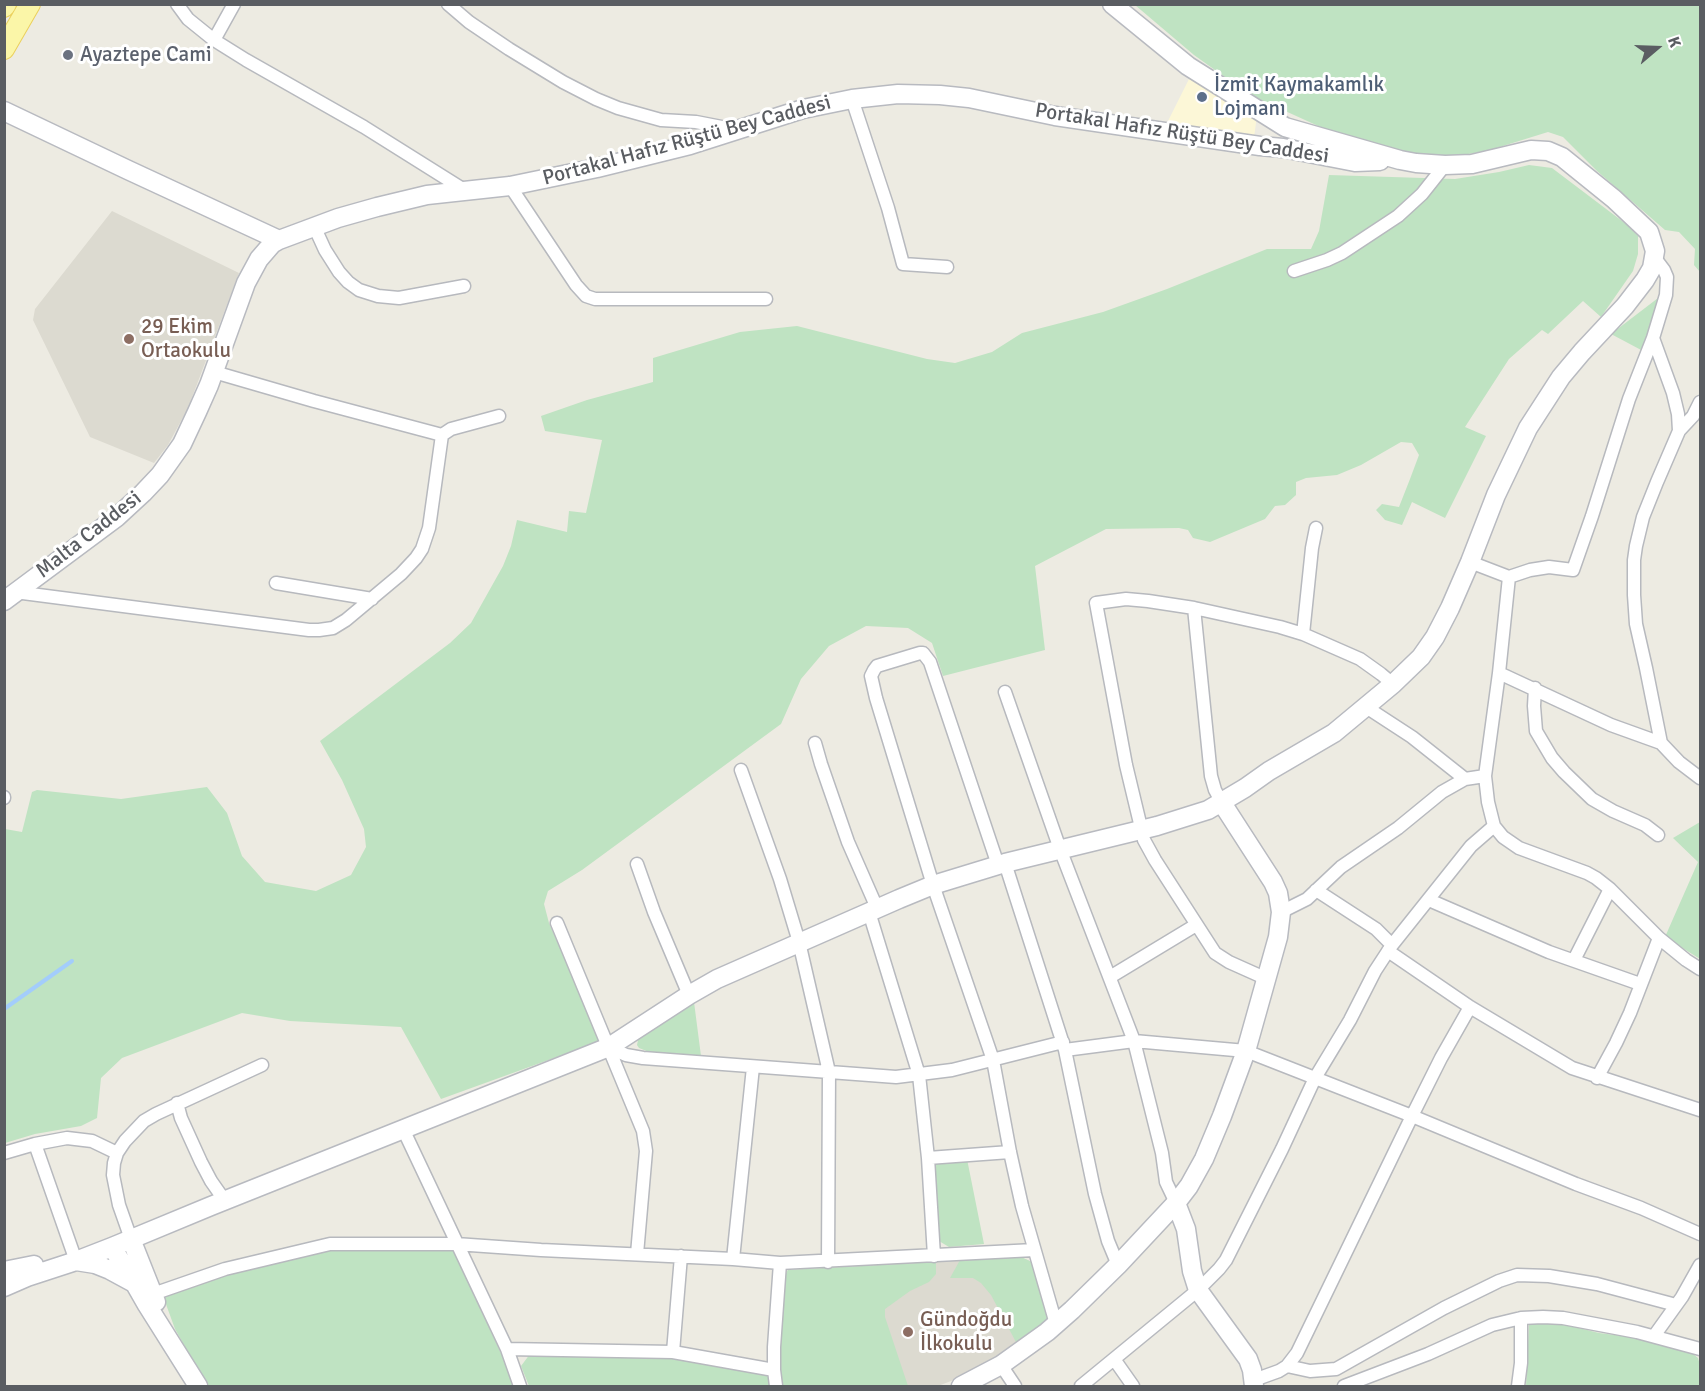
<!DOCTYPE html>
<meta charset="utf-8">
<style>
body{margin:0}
#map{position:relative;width:1705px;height:1391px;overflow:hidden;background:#edebe2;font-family:Signika,sans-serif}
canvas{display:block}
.frame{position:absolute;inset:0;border:6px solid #5a5d62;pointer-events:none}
.north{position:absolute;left:1627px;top:18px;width:60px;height:60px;-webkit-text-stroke:4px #fff;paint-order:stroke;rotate:71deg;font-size:16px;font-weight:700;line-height:24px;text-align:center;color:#5a5d62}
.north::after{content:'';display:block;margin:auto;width:21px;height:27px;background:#5a5d62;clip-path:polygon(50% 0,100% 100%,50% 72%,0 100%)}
</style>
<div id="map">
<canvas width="1705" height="1391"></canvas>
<div class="frame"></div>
<div class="north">K</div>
</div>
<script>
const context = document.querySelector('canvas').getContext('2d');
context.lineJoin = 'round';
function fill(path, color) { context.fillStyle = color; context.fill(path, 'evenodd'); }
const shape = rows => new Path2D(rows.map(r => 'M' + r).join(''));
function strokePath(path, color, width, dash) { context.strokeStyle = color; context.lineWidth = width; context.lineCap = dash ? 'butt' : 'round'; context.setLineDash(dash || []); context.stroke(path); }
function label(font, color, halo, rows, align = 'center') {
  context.font = font + ' Signika,sans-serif'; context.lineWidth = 6; context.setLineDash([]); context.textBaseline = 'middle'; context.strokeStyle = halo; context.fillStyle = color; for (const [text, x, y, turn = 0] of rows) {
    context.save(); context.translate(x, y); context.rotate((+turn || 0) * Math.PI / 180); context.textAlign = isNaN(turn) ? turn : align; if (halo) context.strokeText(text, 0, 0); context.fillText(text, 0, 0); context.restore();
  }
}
const commercial = shape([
 [1189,79,1257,115,1254,138,1166,125]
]);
const education = shape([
 [112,211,239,273,188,408,168,445,154,463,90,437,33,320,35,309],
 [1021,1257,1032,1262,1017,1344,964,1376,938,1386,780,1386,779,1363,785,1275,788,1270]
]);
const green = shape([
 [1135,5,1700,5,1700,272,1694,265,1695,249,1679,232,1665,230,1597,171,1563,137,1548,132,1490,150,1463,155,1428,156,1383,149,1349,140,1250,95,1194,55],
 [1529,165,1552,168,1626,224,1638,236,1638,254,1633,271,1601,317,1583,301,1548,334,1542,330,1509,359,1465,427,1486,436,1445,518,1412,502,1402,525,1385,520,1376,510,1382,504,1399,507,1410,479,1419,455,1412,443,1401,442,1361,465,1337,475,1306,478,1296,482,1296,495,1285,505,1275,506,1265,519,1210,542,1193,538,1188,530,1179,528,1106,529,1035,566,1045,650,943,676,932,643,908,628,866,626,829,646,801,679,781,724,582,870,548,891,544,904,549,923,601,1041,441,1099,401,1027,290,1021,242,1013,122,1058,101,1078,97,1118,81,1126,35,1134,5,1143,5,829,22,832,32,792,37,790,121,799,207,787,227,813,242,856,265,882,316,891,351,875,366,847,364,829,342,780,320,741,450,643,471,623,503,566,511,546,517,520,567,532,569,511,586,513,602,440,545,431,541,416,587,400,653,382,653,358,740,332,797,326,927,359,955,363,992,352,1022,333,1103,312,1167,289,1267,249,1311,249,1319,231,1329,175,1455,179,1499,172],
 [1662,295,1643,351,1611,334],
 [1700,822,1700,959,1665,937,1698,862,1673,838],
 [694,1002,701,1056,649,1052,639,1048,637,1045,638,1040],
 [967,1159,984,1244,949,1247,939,1241,933,1162],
 [452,1247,505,1362,513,1386,207,1386,175,1329,163,1296,210,1277,331,1248],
 [1021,1257,1032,1262,1051,1320,1017,1344,991,1295,981,1283,973,1278,950,1278,960,1260],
 [936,1262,936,1274,929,1282,910,1291,885,1309,885,1317,908,1386,780,1386,779,1363,785,1275,788,1270],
 [1548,1323,1571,1326,1599,1333,1647,1339,1692,1353,1698,1358,1700,1365,1700,1386,1526,1386,1529,1324],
 [530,1354,674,1357,769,1374,771,1386,529,1386,521,1366]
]);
const stream = shape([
 [4,1009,72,961]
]);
const street = shape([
 [177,4,188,19,214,40,246,60,364,127,466,191],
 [448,4,469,22,509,49,563,82,596,99,618,108,661,120,696,122,732,129],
 [214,40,234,4],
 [852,99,888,208,903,264,947,267],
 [510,186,576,285,586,296,595,299,766,299],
 [314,226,325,250,339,272,348,282,359,290,378,296,399,298,464,286],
 [1294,271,1327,260,1342,253,1398,216,1422,194,1445,165],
 [1653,338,1673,393,1678,414,1679,431],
 [214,372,314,401,442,435,451,429,499,416],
 [1470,562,1509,577,1530,570,1549,567,1573,570,1592,516,1629,399,1653,338,1666,295,1667,277,1664,270,1655,258],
 [1509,577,1499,673,1485,776,1488,802,1494,826,1503,837,1519,848,1587,873,1596,878,1610,889,1659,938,1630,1013,1616,1043,1597,1078],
 [276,583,372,599],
 [15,592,309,630,319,630,333,628,346,620,401,574,416,558,422,549,429,528,442,435],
 [1194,608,1211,776,1215,790,1222,803],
 [1303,634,1312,548,1316,528],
 [1499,673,1611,725,1661,743,1679,762,1700,778],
 [1535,688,1534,706,1536,731,1552,758,1564,772,1592,799,1613,811,1645,825,1658,835],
 [1005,692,1060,849,1134,1041,1162,1153,1166,1182,1176,1203],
 [1366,707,1412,737,1465,779],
 [815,743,821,764,848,842,877,908],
 [1661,743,1646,668,1636,624,1634,595,1634,560,1636,546,1643,517,1657,482,1679,431,1693,416,1700,402],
 [741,770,780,879,799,942,829,1072,828,1262],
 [4,797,4,798],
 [1005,863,1065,1050,1095,1194,1108,1241,1118,1265],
 [637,864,654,912,689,995],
 [998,865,930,662,923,653,920,653,877,666,874,670,871,676,876,698,933,885,993,1060,1010,1152,1022,1206,1056,1324],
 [1316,890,1376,929,1392,945],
 [1429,900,1549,952,1640,984],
 [869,912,919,1075,928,1158,934,1256],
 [1281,912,1307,899,1341,867,1398,828,1442,792,1465,779,1485,776],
 [557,923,643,1131,646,1151,637,1254],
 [1659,938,1686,960,1700,969],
 [1388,951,1470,1007,1572,1068,1700,1110],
 [1574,960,1610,889],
 [1110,977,1196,925],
 [1267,979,1229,962,1215,953,1155,860,1144,840,1126,765,1096,603,1126,599,1148,601,1194,608,1280,627,1303,634,1360,659,1381,674,1393,684],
 [609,1047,626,1055,643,1058,896,1077,952,1070,1063,1042],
 [1065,1050,1134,1041,1246,1051,1412,1116,1576,1184,1641,1208,1700,1234],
 [177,1103,181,1118,201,1162,211,1181,225,1201],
 [403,1129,507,1349,520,1386],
 [35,1144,76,1261],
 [4,1153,35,1144,67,1138,92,1141,117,1153],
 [928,1158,1010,1152],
 [131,1239,119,1205,113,1175,114,1163,117,1153,125,1141,144,1121,156,1114,262,1065],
 [733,1259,753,1067],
 [153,1294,225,1269,330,1244,456,1244,541,1250,733,1259,780,1263,1034,1250],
 [1654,1336,1682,1297,1700,1265],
 [507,1349,673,1352,774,1370],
 [673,1352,681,1256],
 [1114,1359,1133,1386],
 [1001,1365,1015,1386],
 [1287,1366,1310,1371,1336,1369,1444,1308,1499,1281,1517,1275,1549,1276,1597,1284,1676,1305],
 [1254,1380,1279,1371,1287,1366,1297,1353,1412,1116,1441,1058,1470,1007],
 [776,1386,774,1370,774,1347,780,1263],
 [1081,1386,1198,1290,1219,1269,1226,1260,1282,1149,1315,1078,1350,1020,1375,971,1392,945,1471,846,1494,826],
 [1344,1386,1428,1354,1492,1325,1521,1318,1543,1317,1563,1318,1637,1332,1700,1349],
 [1518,1386,1521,1363,1521,1318]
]);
const secondary = shape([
 [4,111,128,170,279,240],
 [4,601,117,517,143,493,160,475,182,444,197,412,209,385,246,283,259,259,272,244,279,240,338,218,377,207,427,195,510,186,597,168,690,145,803,109,852,99,898,94,940,95,969,98,1055,116,1260,146,1283,148,1355,162,1380,161],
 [1176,1203,1186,1229,1192,1271,1198,1290,1248,1359,1252,1370,1254,1386],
 [131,1239,156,1302],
 [112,1247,135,1284,147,1305,198,1386],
 [76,1261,95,1264,110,1270,134,1283],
 [4,1271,34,1265],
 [4,1287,27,1277,76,1261,112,1247,211,1206,609,1047,689,995,717,979,899,899,933,885,1005,863,1157,826,1208,810,1245,788,1269,771,1334,733,1393,684,1421,657,1435,637,1450,608,1470,562,1496,495,1528,428,1561,377,1582,352,1625,306,1645,280,1652,268,1655,251,1649,232,1614,199,1562,157,1548,151,1531,150,1472,164,1445,165,1416,163,1400,160,1285,127,1188,66,1112,4],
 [961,1386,1001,1365,1047,1332,1072,1310,1118,1265,1176,1203,1189,1186,1204,1159,1222,1116,1246,1051,1278,937,1281,912,1278,893,1273,882,1222,803]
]);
const primary = shape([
 [4,7,6,4],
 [4,49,30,4]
]);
const markers = [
 [68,55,6,"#6b7280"],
 [1202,97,6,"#5c6f8a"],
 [129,339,6,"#8d6e63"],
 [908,1332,6,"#8d6e63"]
];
const worshipNames = [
 ["Ayaztepe Cami",80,55]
];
const serviceNames = [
 ["İzmit Kaymakamlık",1214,85],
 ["Lojmanı",1214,109]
];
const streetNames = [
 ["Portakal Hafız Rüştü Bey Caddesi",1182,134,9],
 ["Portakal Hafız Rüştü Bey Caddesi",687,141,-15],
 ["Malta Caddesi",89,535,-38]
];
const educationNames = [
 ["29 Ekim",141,327],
 ["Ortaokulu",141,351],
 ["Gündoğdu",920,1320],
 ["İlkokulu",920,1344]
];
fill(commercial, '#fcf7d7');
fill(education, '#dcdad0');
fill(green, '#bfe3c2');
strokePath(stream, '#a3cdfb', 4);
strokePath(street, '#b7b9be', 15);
strokePath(secondary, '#b8bac0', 21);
strokePath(primary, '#ebd05c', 22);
strokePath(street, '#fff', 12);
strokePath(secondary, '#fff', 18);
strokePath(primary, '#fbf6a8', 20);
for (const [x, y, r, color] of markers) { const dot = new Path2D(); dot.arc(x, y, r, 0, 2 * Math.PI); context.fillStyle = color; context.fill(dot); strokePath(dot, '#fff', 2); }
label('21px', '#5b616d', '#fff', worshipNames, 'left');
label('21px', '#4e5e75', '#fff', serviceNames, 'left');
label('21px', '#5a5d62', '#fff', streetNames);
label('21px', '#785e54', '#fff', educationNames, 'left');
</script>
